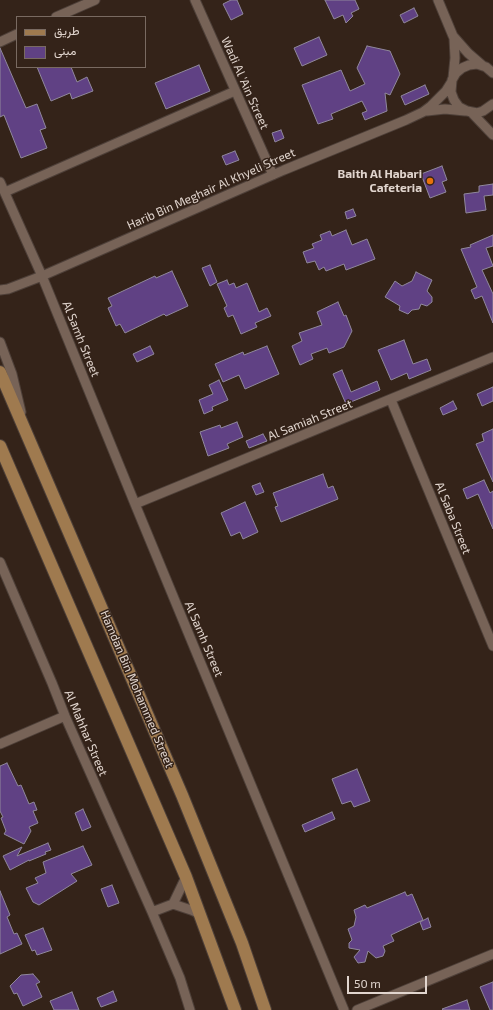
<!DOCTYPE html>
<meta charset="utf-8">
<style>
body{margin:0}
#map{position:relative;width:493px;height:1010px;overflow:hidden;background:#342319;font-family:"Exo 2",Vazirmatn,sans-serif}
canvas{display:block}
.legend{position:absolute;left:16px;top:16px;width:130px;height:52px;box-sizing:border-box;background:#342319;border:1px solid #796a61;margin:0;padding:5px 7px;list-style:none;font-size:12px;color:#e1d5ce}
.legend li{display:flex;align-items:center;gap:8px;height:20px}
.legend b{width:20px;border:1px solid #796a61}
.scale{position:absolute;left:347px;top:976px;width:80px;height:18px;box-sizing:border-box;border:2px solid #e1d5ce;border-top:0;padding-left:5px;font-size:12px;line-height:14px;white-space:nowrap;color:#e1d5ce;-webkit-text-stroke:3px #342319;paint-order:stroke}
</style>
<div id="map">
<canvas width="493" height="1010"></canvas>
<ul class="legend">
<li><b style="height:5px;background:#9f7a4f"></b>طريق</li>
<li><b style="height:11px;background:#604184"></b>مبنى</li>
</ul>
<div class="scale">50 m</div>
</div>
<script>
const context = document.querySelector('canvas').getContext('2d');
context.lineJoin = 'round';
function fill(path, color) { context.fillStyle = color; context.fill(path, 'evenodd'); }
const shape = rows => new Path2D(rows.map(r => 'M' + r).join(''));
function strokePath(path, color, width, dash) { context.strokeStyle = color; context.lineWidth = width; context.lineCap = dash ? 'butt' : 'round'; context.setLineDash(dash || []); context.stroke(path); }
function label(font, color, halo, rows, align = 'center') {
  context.font = font + ' "Exo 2",sans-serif'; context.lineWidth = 3; context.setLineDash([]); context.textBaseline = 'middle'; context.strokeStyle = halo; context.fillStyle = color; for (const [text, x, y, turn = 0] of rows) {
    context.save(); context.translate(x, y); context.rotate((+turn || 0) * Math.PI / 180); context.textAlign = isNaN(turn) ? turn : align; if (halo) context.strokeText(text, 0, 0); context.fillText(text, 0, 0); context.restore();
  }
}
const building = shape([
 [231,0,237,0,243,14,231,20,223,4,231,0],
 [325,0,355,0,359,9,351,13,353,16,346,23,343,15,334,19,325,0],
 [414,8,418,16,404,23,400,15,414,8],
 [319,37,327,55,302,66,294,48,319,37],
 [367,46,390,51,400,74,390,95,385,93,387,111,365,120,362,113,367,111,362,101,331,114,333,119,318,124,302,85,341,70,350,91,365,84,357,68,367,46],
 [0,48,26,108,37,104,46,128,40,130,47,148,21,158,4,115,0,117,0,48],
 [199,65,210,91,166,109,155,83,199,65],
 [37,67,71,67,77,82,87,77,93,91,72,99,70,93,51,101,37,67],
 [425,85,429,94,405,105,401,96,425,85],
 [281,130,284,138,275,142,272,133,281,130],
 [235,151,239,160,226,165,222,156,235,151],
 [442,166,447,180,442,182,446,192,430,198,421,174,442,166],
 [493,184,493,195,484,196,486,210,466,213,464,194,479,192,479,186,493,184],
 [353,209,356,216,347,219,345,212,353,209],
 [346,230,352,245,367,239,375,259,346,270,344,264,326,271,324,267,319,270,315,261,307,263,303,252,314,248,312,244,322,240,320,235,330,231,332,236,346,230],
 [493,235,493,246,486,248,493,266,482,270,493,294,493,323,482,296,475,299,471,290,477,287,461,249,471,247,470,245,493,235],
 [210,265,217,282,210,286,202,268,210,265],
 [172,271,188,306,166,316,164,314,125,333,120,324,116,326,108,308,112,306,108,298,155,276,156,278,172,271],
 [416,272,432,280,427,291,432,297,432,302,427,306,421,304,419,309,412,310,408,314,399,310,400,306,385,297,395,281,402,286,412,281,416,272],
 [227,280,229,285,234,283,236,288,247,283,259,312,267,308,271,316,255,323,257,327,241,334,233,315,228,317,224,308,227,306,217,284,227,280],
 [338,302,344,316,346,315,352,331,344,347,329,353,327,348,311,354,313,359,300,365,292,346,302,341,299,333,322,325,317,312,338,302],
 [404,340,413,364,427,359,431,370,409,379,407,373,391,380,378,350,404,340],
 [150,346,154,354,137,362,133,354,150,346],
 [267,346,279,374,245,389,239,375,223,382,215,364,243,352,244,355,267,346],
 [342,370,351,392,377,381,380,390,346,404,333,374,342,370],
 [219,380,228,400,212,407,213,410,204,414,199,400,213,394,209,385,219,380],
 [493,387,493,401,482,406,477,394,493,387],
 [453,401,457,409,443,415,440,408,453,401],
 [237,422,243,437,227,444,229,448,208,456,200,432,220,425,221,428,237,422],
 [493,429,493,482,476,444,484,441,482,434,493,429],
 [263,434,267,441,249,448,246,441,263,434],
 [323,474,328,488,333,486,338,499,281,522,275,507,278,506,273,493,323,474],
 [484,480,490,493,493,491,493,529,478,494,467,499,463,489,484,480],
 [260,483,264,492,256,495,252,486,260,483],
 [245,502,258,532,243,539,240,532,231,536,221,513,245,502],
 [7,763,18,786,21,785,29,804,34,802,37,810,33,811,38,823,29,827,31,831,24,844,4,834,6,831,1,818,3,817,0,811,0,766,7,763],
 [357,769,370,801,354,807,351,801,342,804,332,779,357,769],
 [83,809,91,827,82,831,75,813,83,809],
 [332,812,335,819,305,832,302,825,332,812],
 [48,843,51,850,45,852,46,854,29,861,29,860,10,870,3,856,22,847,17,856,48,843],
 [83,846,92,865,71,874,77,881,39,905,33,902,26,888,38,883,35,878,46,873,43,862,83,846],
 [112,885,119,903,108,907,101,889,112,885],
 [0,891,10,915,7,917,14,934,17,933,22,944,0,954,0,891],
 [405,892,407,896,412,894,423,920,391,935,394,941,383,946,385,951,383,956,376,958,368,951,365,962,358,963,354,957,360,950,349,948,349,943,352,940,348,929,354,926,356,917,354,910,365,905,367,908,405,892],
 [428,918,431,927,423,930,420,922,428,918],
 [43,928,52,950,37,955,35,950,32,951,25,935,43,928],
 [33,974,40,982,36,984,42,997,23,1006,17,993,14,994,10,986,21,975,33,974],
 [493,982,493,1010,490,1010,480,987,493,982],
 [113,991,117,1001,101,1007,97,998,113,991],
 [72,992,79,1010,54,1010,50,1001,72,992],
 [467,1000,470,1010,443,1010,442,1009,467,1000]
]);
const street = shape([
 [195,0,273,175],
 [438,0,453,36,468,53,483,66],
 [56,17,95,0],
 [0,42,17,34],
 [493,73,486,67,477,64,469,65,462,68,456,73,452,80,451,92,454,100,459,107,467,111,477,113,483,111,493,104],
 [453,78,455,58,454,38],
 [427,111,445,109,465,111],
 [471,112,493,135],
 [0,182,42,276,135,504,344,1010],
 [5,192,235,91],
 [0,290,8,289,42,276,284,170,406,120,423,112,431,106,446,91,451,83],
 [0,342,12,374,21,412],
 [391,400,493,646],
 [135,504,493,357],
 [0,562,52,683,65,716,152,912,180,978,190,1010],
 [0,744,65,716],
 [173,904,186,877],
 [152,912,173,904,191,910,200,914],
 [357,1010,493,954]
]);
const primary = shape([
 [0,372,182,795,242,943,265,1010],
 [0,446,186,877,235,1010]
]);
const markers = [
 [430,181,4,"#e8710a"]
];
const streetNames = [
 ["Wadi Al 'Ain Street",245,83,66],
 ["Harib Bin Meghair Al Khyeli Street",211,189,-24],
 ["Al Samh Street",81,339,68],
 ["Al Samiah Street",310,420,-22],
 ["Al Saba Street",453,518,68],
 ["Al Samh Street",204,639,67],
 ["Hamdan Bin Mohammed Street",137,689,67],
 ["Al Mahhar Street",86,733,67]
];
const poiNames = [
 ["Baith Al Habari",422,174],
 ["Cafeteria",422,188]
];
fill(building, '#604184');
strokePath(building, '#90889c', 1);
strokePath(street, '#4e4039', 11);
strokePath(primary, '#4e4039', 14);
strokePath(street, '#776357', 9);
strokePath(primary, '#9f7a4f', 12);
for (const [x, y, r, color] of markers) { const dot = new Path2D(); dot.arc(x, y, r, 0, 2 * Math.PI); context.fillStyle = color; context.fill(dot); strokePath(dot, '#342319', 1.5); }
label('12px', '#e1d5ce', '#342319', streetNames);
label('bold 12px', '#e1d5ce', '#342319', poiNames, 'right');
</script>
